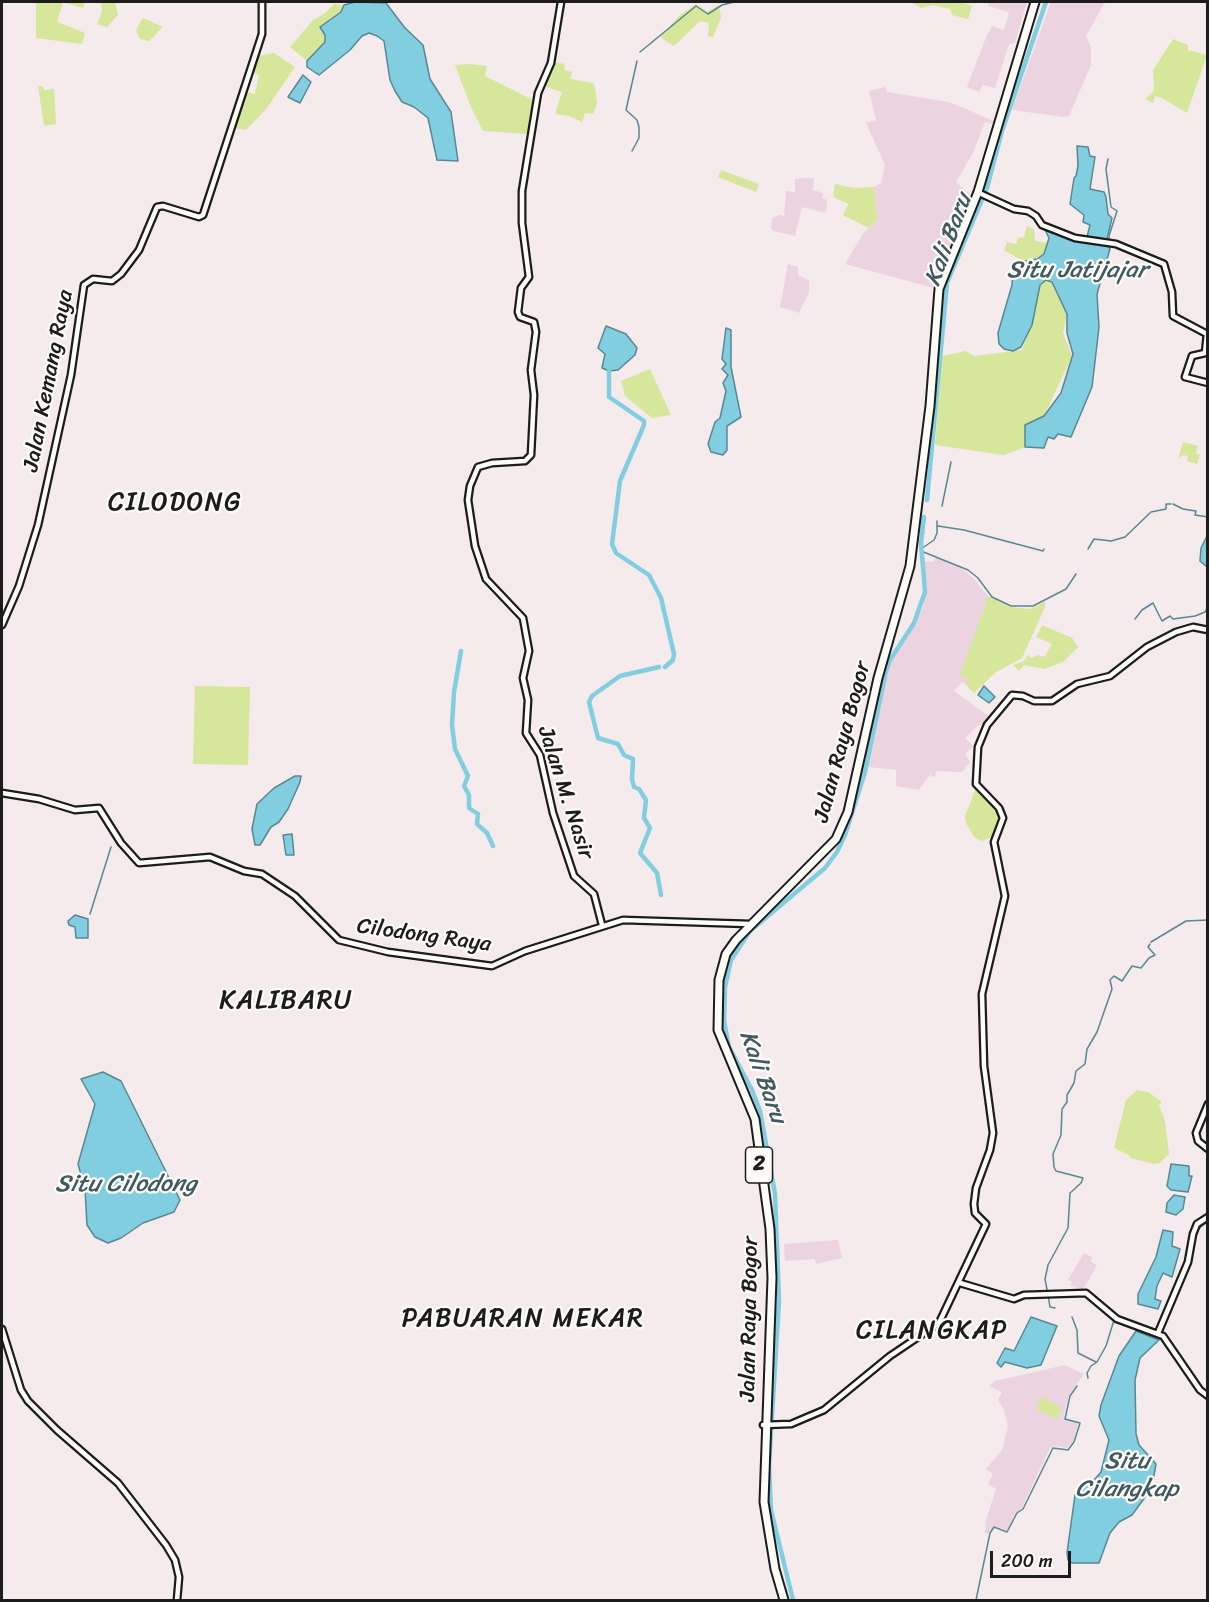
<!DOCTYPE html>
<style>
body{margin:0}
#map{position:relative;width:1209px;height:1602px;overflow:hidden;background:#f5eaec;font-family:Sriracha,sans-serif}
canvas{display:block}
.frame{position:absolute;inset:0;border:3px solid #1c1c1c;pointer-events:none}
.scale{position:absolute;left:990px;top:1551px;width:81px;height:27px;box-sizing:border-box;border:3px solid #1c1c1c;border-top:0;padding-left:8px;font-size:18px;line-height:21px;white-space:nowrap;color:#1c1c1c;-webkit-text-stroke:4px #fdfcf7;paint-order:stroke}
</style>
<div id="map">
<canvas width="1209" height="1602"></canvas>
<div class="frame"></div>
<div class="scale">200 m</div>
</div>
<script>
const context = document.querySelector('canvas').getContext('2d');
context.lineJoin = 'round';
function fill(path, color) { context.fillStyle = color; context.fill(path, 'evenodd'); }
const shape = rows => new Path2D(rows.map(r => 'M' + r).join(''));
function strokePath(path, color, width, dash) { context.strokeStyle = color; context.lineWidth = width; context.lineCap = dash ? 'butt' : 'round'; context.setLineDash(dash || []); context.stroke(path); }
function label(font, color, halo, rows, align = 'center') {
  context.font = font + ' Sriracha,sans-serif'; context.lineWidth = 4.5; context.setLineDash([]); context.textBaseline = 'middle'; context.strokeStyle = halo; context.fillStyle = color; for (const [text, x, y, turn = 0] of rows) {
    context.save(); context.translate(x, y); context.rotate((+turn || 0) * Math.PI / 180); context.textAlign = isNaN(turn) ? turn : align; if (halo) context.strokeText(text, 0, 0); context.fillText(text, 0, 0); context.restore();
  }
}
const built = shape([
 [989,2,1027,2,1015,43,1009,44,995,88,983,85,979,92,967,87,987,35,992,26,1004,30,1009,12,988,6],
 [1051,2,1105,2,1086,36,1091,47,1091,65,1069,116,1064,117,1013,110,1013,107],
 [886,87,886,91,893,93,949,102,994,121,993,124,985,122,973,153,956,182,971,195,934,288,845,264,863,234,877,219,874,187,881,183,885,165,866,123,876,120,869,91],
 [807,178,814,178,813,190,823,193,822,198,827,200,826,213,802,207,795,236,774,231,771,228,772,218,779,215,784,216,786,191,795,192,795,179],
 [788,264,798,267,798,275,809,280,809,293,799,313,780,307],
 [935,557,961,568,974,579,988,596,961,674,969,679,965,684,962,682,954,691,990,717,984,725,978,725,965,738,973,746,965,754,970,762,962,772,936,771,935,777,930,775,919,790,896,786,896,770,869,767,869,761,884,680,888,667,923,607,926,590,923,561,934,562],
 [838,1240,842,1258,816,1264,815,1259,785,1261,784,1244],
 [1084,1253,1092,1257,1091,1262,1097,1265,1083,1290,1070,1285,1072,1282,1068,1280],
 [1065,1365,1084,1374,1069,1395,1063,1418,1078,1423,1073,1441,1067,1448,1055,1446,1050,1448,1022,1507,1007,1530,994,1526,988,1534,985,1533,986,1520,996,1489,988,1484,993,1474,986,1469,1002,1450,1008,1427,1004,1410,998,1400,1002,1392,989,1386,995,1381]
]);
const green = shape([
 [36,2,85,2,83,8,63,2,57,22,85,33,82,44,36,38],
 [101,2,115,2,118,15,107,27,97,24,102,11],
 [912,2,961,2,972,6,968,19,952,15,950,9,933,5,921,8],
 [334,4,344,5,341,12,326,25,325,42,307,61,290,47,313,20,324,14],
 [696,4,707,12,719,5,721,18,713,37,708,36,709,23,700,21,674,46,660,37,680,15],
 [143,18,163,27,149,41,140,39,136,30],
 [1173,39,1188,45,1188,50,1207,55,1187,113,1162,98,1155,96,1153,103,1145,99,1154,91,1153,70],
 [274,53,295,67,267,108,246,130,233,128,245,92,255,94,259,75,251,71,257,56],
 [553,62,565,64,564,70,572,72,570,79,593,83,595,87,597,104,593,114,585,113,582,122,569,116,555,114,562,92,544,86],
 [470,64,487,66,485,76,537,102,529,134,483,131,471,107,455,65],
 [38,86,43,86,44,90,54,89,56,124,44,126],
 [721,170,759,184,756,192,718,177],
 [835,184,854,188,874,187,877,219,869,228,843,215,849,204,833,197],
 [1027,226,1034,229,1035,241,1048,243,1043,256,1023,261,1004,250,1007,242,1016,244,1018,238,1024,237],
 [1046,280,1052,282,1057,287,1067,314,1063,333,1072,356,1044,416,1025,425,1025,447,1004,455,935,445,942,356,966,351,974,356,1022,350,1033,319,1038,289],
 [650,369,671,415,652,418,625,396,621,381],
 [1183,442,1198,446,1196,453,1200,455,1197,464,1187,461,1188,456,1183,455,1178,459],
 [988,596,1010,607,1030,609,1045,602,1045,607,1022,658,996,672,974,693,965,684,968,679,960,675],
 [1042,625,1072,638,1078,647,1063,662,1044,669,1024,665,1019,671,1013,665,1024,661,1028,655,1031,658,1038,655,1044,657,1052,644,1036,637],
 [195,686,250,687,248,765,193,764],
 [976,788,997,809,1000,815,1000,822,994,836,982,841,975,838,966,823,965,816],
 [1137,1090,1148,1092,1162,1102,1159,1105,1165,1121,1169,1154,1160,1163,1154,1164,1131,1158,1129,1155,1114,1148,1126,1100],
 [1042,1397,1062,1408,1056,1419,1036,1409]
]);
const water = shape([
 [355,2,386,3,405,28,423,45,430,79,451,112,458,161,437,160,428,118,414,107,402,102,395,91,390,80,384,41,377,36,369,33,362,36,350,50,319,75,307,67,307,61,325,42,325,35,320,27,341,12,344,5,355,2],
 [303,75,311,82,300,103,288,97,303,75],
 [1077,146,1088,147,1090,156,1095,157,1090,189,1104,192,1106,197,1108,214,1112,218,1107,239,1087,237,1090,225,1083,222,1084,215,1070,204,1074,178,1076,176,1078,166,1077,146],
 [1044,228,1080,242,1106,244,1110,249,1097,294,1099,327,1092,387,1071,437,1058,434,1054,439,1048,437,1044,448,1025,447,1025,425,1044,416,1061,393,1073,354,1067,333,1067,314,1052,282,1046,280,1040,285,1032,325,1021,347,1013,351,1004,349,999,344,998,333,1012,285,1013,268,1020,262,1037,259,1044,254,1049,238,1044,228],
 [606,326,626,334,637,348,635,355,618,370,609,371,602,368,605,354,598,348,606,326],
 [726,328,731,330,731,367,741,417,727,426,727,450,723,455,711,452,708,444,715,422,720,418,726,391,723,383,728,375,722,369,726,364,722,359,726,328],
 [1207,536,1207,567,1200,561,1201,548,1207,536],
 [984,686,995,697,989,703,978,695,984,686],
 [295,776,301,776,300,782,288,809,279,822,271,827,260,845,255,845,252,829,257,804,274,788,295,776],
 [292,834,294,855,286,855,283,835,292,834],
 [75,915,88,919,88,938,76,938,75,927,69,925,68,921,75,915],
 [103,1072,121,1081,180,1200,174,1212,143,1223,121,1238,108,1243,95,1237,87,1225,85,1189,78,1164,95,1104,81,1079,103,1072],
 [1171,1164,1189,1166,1189,1176,1192,1176,1188,1192,1171,1190,1167,1186,1171,1164],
 [1174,1195,1185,1197,1183,1209,1176,1215,1166,1212,1167,1203,1174,1195],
 [1163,1230,1173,1232,1172,1246,1180,1249,1172,1277,1163,1273,1157,1286,1155,1299,1161,1301,1158,1309,1138,1304,1138,1294,1156,1257,1163,1230],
 [1031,1317,1057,1326,1041,1365,1027,1368,1005,1362,1001,1367,997,1363,1005,1348,1014,1351,1031,1317],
 [1136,1331,1159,1340,1140,1358,1135,1380,1136,1434,1139,1445,1156,1464,1153,1481,1146,1496,1132,1515,1119,1522,1110,1533,1099,1563,1072,1563,1068,1560,1067,1553,1075,1495,1079,1489,1095,1479,1101,1472,1109,1440,1099,1416,1101,1405,1119,1356,1136,1331]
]);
const stream = shape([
 [640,52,696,6,708,14,722,5,734,2],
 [632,151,639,138,639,127,637,120,626,110,637,61],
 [1108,159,1106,169,1111,207,1117,211,1109,236,1109,246],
 [1173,504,1183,509,1196,511,1195,515,1208,517],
 [942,506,951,462],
 [1151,512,1166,509,1166,504,1171,504],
 [938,526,964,530,1043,551,1044,549],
 [921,549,934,540,937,533,937,521],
 [1088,549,1094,539,1111,541,1125,537,1150,513],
 [921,551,968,570,978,578,992,597,1011,606,1033,606,1066,589,1076,574],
 [1135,619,1142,610,1153,603,1162,621,1170,616,1173,619,1195,616,1205,612,1208,606],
 [90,914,111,847],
 [1151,942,1186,921,1208,920],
 [1196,1231,1208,1221],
 [1055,1308,1050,1307,1048,1295,1045,1279,1048,1265,1068,1228,1070,1193,1081,1183,1083,1178,1056,1171,1054,1167,1053,1154,1061,1135,1062,1109,1067,1102,1067,1095,1074,1083,1076,1071,1085,1064,1087,1049,1097,1032,1112,989,1110,980,1114,976,1122,981,1132,966,1141,968,1149,958,1155,955,1148,947,1150,944],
 [1072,1317,1077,1330,1078,1353,1096,1362],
 [1138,1330,1146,1332],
 [1088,1378,1087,1373,1091,1366,1097,1362,1106,1346,1114,1320,1135,1329],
 [976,1600,990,1533,994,1527,1007,1532,1017,1513,1023,1509,1053,1448,1068,1450,1074,1442,1080,1423,1065,1419,1070,1396,1077,1386]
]);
const river = shape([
 [609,371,609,397,644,421,644,425,620,481,612,544,616,553,649,575,661,598,674,654,673,660,665,667],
 [927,500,947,283,987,188,1002,131,1046,2],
 [461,651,454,692,452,725,455,749,468,776,464,786,469,795,469,808,478,814,477,824,487,833,493,846],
 [659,667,620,676,592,696,589,702,598,738,618,744,624,755,633,759,632,779,634,787,639,789,646,800,644,818,650,828,640,853,657,873,661,895],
 [793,1600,771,1510,769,1466,779,1300,775,1194,760,1111,752,1090,729,1047,724,1021,725,987,731,960,750,931,825,868,837,852,845,835,865,772,886,671,890,660,914,623,925,592,921,543,924,517]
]);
const secondary = shape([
 [561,2,551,63,538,93,522,191,522,223,529,277,521,288,518,312,520,317,534,322,536,332,531,370,534,395,531,455,525,461,492,463,478,467,470,486,468,500,475,546,486,579,523,618,529,651,523,678,528,700,526,733,540,755,553,813,574,876,594,894,602,925],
 [977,192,1014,209,1028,211,1036,216,1042,225,1075,238,1116,244,1164,264,1172,292,1173,316,1207,334,1205,353,1192,356,1185,377,1208,383],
 [2,625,19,586,38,525,71,375,84,285,93,279,112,281,121,274,139,250,157,207,163,206,199,217,203,215,262,34,262,2],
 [2,793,39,799,75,810,99,808,121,843,139,863,210,857,244,871,262,874,295,896,339,940,388,952,492,966,525,951,623,920,750,924],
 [1208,1104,1196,1133,1198,1141,1208,1149],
 [960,1283,1014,1299,1024,1295,1086,1293,1117,1319,1163,1336,1200,1390,1208,1396],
 [2,1329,21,1390,28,1401,57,1430,118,1483,166,1545,175,1560,179,1577,177,1600],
 [1158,1333,1188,1262,1193,1234,1197,1224,1208,1217],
 [763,1425,791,1424,824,1410,890,1356,939,1323,986,1224,975,1213,974,1204,976,1188,990,1150,993,1133,984,1066,982,994,1005,896,994,842,1003,818,999,808,976,784,978,747,987,725,1012,695,1023,696,1034,701,1052,701,1077,684,1110,676,1147,647,1176,632,1193,627,1208,630]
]);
const highway = shape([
 [784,1600,775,1569,764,1502,772,1278,770,1229,755,1119,718,1030,719,980,726,954,736,940,836,839,848,812,878,678,910,566,930,406,939,289,978,192,1035,2]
]);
const shields = [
 [759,1165,27]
];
const shieldNames = [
 ["2",759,1165]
];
const streetNames = [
 ["Jalan Kemang Raya",49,381,-79],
 ["Jalan Raya Bogor",843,742,-75],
 ["Jalan M. Nasir",565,793,72],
 ["Cilodong Raya",424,936,8],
 ["Jalan Raya Bogor",750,1319,-89]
];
const waterNames = [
 ["Kali Baru",949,240,-70],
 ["Situ Jatijajar",1077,271],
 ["Kali Baru",762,1077,70],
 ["Situ Cilodong",126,1185],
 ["Situ",1127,1462],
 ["Cilangkap",1127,1490]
];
const quarterNames = [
 ["CILODONG",175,503],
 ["KALIBARU",286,1001],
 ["PABUARAN MEKAR",523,1319],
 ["CILANGKAP",932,1331]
];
fill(built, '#ebd4df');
fill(green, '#d6e69a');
fill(water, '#82cee1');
strokePath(water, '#598792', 1.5);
strokePath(stream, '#598792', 1.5);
strokePath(river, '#82cee1', 4.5);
strokePath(secondary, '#1c1c1c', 9);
strokePath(highway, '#1c1c1c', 11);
strokePath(secondary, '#fdfcf7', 4.5);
strokePath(highway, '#fdfcf7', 7);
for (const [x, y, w] of shields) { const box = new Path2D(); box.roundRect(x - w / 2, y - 18, w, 36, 4.5); context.fillStyle = '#fdfcf7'; context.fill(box); strokePath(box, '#1c1c1c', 1.5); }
label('bold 21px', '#1c1c1c', null, shieldNames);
label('22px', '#1c1c1c', '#fdfcf7', streetNames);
label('italic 24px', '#405a61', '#fdfcf7', waterNames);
context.letterSpacing = '1.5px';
label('26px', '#1c1c1c', '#fdfcf7', quarterNames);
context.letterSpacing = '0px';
</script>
